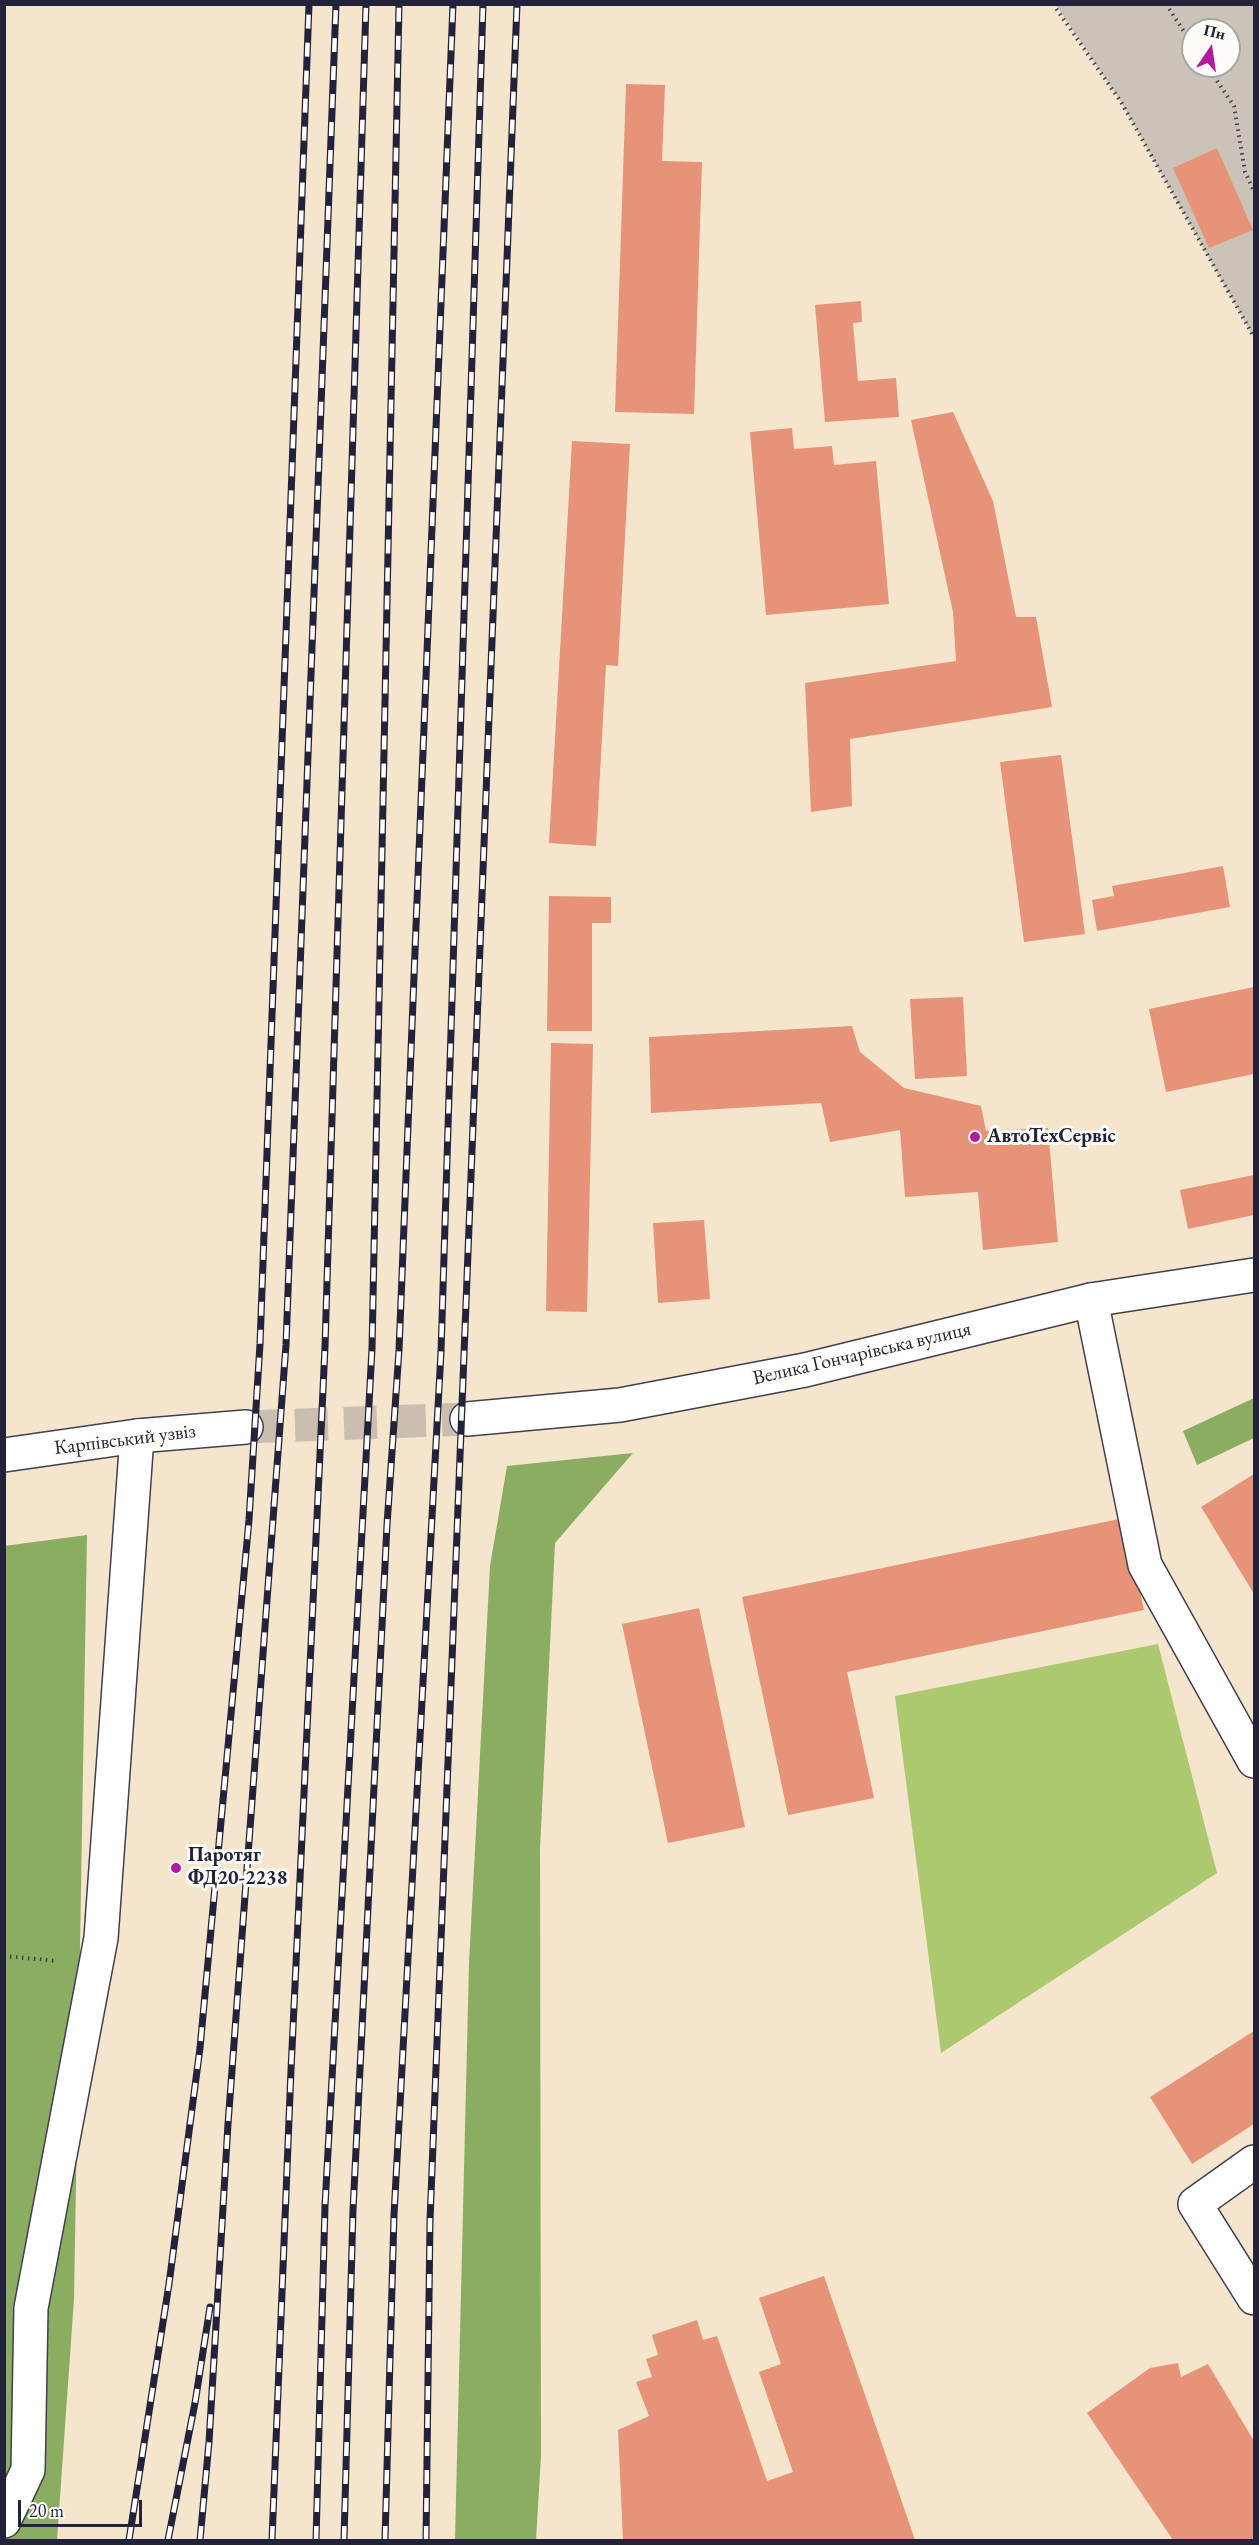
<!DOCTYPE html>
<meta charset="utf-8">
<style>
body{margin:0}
#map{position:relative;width:1259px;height:2545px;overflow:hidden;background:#f4e5cc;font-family:"EB Garamond",serif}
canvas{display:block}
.frame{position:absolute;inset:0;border:6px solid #22223b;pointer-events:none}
.north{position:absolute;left:1181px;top:18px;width:60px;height:60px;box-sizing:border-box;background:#fdfcf7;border:2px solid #a5a5ac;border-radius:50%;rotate:13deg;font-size:16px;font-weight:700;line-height:24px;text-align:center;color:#22223b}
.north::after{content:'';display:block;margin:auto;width:21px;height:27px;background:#b5179e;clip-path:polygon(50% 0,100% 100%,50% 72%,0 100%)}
.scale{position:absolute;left:18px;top:2500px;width:124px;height:27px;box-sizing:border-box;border:3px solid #22223b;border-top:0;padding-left:8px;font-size:18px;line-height:21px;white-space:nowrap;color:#22223b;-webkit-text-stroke:4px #fdfcf7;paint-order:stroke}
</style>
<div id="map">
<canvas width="1259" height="2545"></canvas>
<div class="frame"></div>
<div class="north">Пн</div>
<div class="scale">20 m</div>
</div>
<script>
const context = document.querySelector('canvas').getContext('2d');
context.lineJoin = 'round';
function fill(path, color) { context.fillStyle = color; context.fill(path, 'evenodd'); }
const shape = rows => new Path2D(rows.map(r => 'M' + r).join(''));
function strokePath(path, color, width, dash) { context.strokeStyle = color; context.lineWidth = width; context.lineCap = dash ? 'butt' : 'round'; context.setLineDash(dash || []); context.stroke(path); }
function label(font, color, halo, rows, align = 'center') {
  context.font = font + ' "EB Garamond",serif'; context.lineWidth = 6; context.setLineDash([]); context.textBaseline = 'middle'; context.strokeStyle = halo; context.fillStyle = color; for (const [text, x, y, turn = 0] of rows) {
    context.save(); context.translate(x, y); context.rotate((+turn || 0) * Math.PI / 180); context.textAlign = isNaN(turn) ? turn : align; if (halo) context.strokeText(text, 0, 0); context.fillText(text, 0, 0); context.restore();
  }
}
const industrial = shape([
 [1056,5,1254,5,1254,338,1121,102],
 [1193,30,1229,30,1229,66,1193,66]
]);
const green = shape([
 [1158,1644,1217,1873,941,2053,895,1696]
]);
const forest = shape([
 [1254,1398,1254,1438,1197,1465,1183,1431],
 [633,1453,555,1543,540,1849,541,2456,536,2540,455,2540,469,1963,490,1566,507,1466],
 [87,1535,74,2299,57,2540,5,2540,4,1546]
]);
const building = shape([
 [626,84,665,85,662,161,702,162,694,414,615,412],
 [1217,148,1253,230,1209,248,1173,168],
 [861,301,862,322,853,323,858,381,896,378,899,417,825,422,815,305],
 [953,412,993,501,1016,617,1036,617,1052,707,850,739,852,806,811,812,805,683,956,661,953,612,911,420],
 [792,428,794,449,832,446,834,465,876,461,889,604,766,615,750,432],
 [572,441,630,444,618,666,606,665,596,846,549,843],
 [1061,755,1085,934,1024,942,1000,762],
 [1223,866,1230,907,1097,931,1092,900,1114,896,1112,886],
 [549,896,611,897,611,923,592,923,592,1031,547,1031],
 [1254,987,1254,1074,1166,1092,1149,1009],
 [963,997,967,1076,915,1079,910,999],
 [852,1026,860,1052,904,1088,981,1106,986,1131,1048,1128,1058,1242,983,1250,978,1192,905,1197,900,1130,830,1142,821,1103,651,1113,649,1037],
 [551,1043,593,1044,587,1312,546,1311],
 [1254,1175,1254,1215,1188,1229,1180,1190],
 [704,1220,710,1299,658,1303,653,1223],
 [1254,1474,1254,1594,1201,1507],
 [1124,1518,1144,1610,847,1672,874,1798,788,1815,742,1597],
 [699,1608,745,1827,668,1843,622,1624],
 [1254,2031,1254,2124,1192,2164,1150,2097],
 [824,2276,915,2540,623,2540,618,2430,649,2416,636,2382,652,2377,646,2359,658,2355,652,2335,697,2320,703,2340,717,2336,767,2481,793,2472,759,2372,781,2364,759,2298],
 [1178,2363,1181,2377,1208,2364,1254,2441,1254,2540,1173,2540,1087,2413,1150,2368]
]);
const majorTunnel = shape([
 [246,1427,467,1419]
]);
const path = shape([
 [1053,4,1121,102,1254,337],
 [1166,4,1193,45],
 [1207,66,1234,106,1245,172,1254,191],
 [4,1956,57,1961]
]);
const minor = shape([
 [1091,1300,1145,1565,1254,1761],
 [1254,2162,1195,2204,1254,2298],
 [4,2521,28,2470,31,2308,101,1938,137,1436]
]);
const major = shape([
 [467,1419,620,1405,805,1370,1091,1300,1254,1275],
 [4,1455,137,1436,246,1427]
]);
const rail = shape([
 [129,2540,169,2284,200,2048,249,1520,260,1344,309,4],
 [168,2540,195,2403,210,2307],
 [200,2540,209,2442,228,2124,286,1345,336,4],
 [272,2540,291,2070,325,1347,366,4],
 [316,2540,325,2206,372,1349,399,4],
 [344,2540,353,2210,387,1525,399,1350,453,4],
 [385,2540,394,2215,441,1352,483,4],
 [426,2540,430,2220,517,4]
]);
const markers = [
 [975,1137,6,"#b5179e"],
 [176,1868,6,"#b5179e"]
];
const poiNames = [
 ["АвтоТехСервіс",987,1137],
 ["Паротяг",188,1856],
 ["ФД20-2238",188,1879]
];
const streetNames = [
 ["Велика Гончарівська вулиця",862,1354,-13],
 ["Карпівський узвіз",125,1440,-7]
];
fill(industrial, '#cbc3b8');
fill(green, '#adc970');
fill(forest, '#8aad62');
fill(building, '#e79378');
strokePath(majorTunnel, '#cabeaf', 33, [33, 16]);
strokePath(minor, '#423f51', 36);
strokePath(major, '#423f51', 36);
strokePath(path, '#423f51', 4, [1.5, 4.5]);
strokePath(minor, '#fff', 33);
strokePath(major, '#fff', 33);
strokePath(rail, '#22223b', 7);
strokePath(rail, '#fdfcf7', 4.5, [14]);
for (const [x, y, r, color] of markers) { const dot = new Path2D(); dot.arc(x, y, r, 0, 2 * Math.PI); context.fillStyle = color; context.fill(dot); strokePath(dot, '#fdfcf7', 2); }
label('bold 20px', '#22223b', '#fdfcf7', poiNames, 'left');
label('20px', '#22223b', '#fdfcf7', streetNames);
</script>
